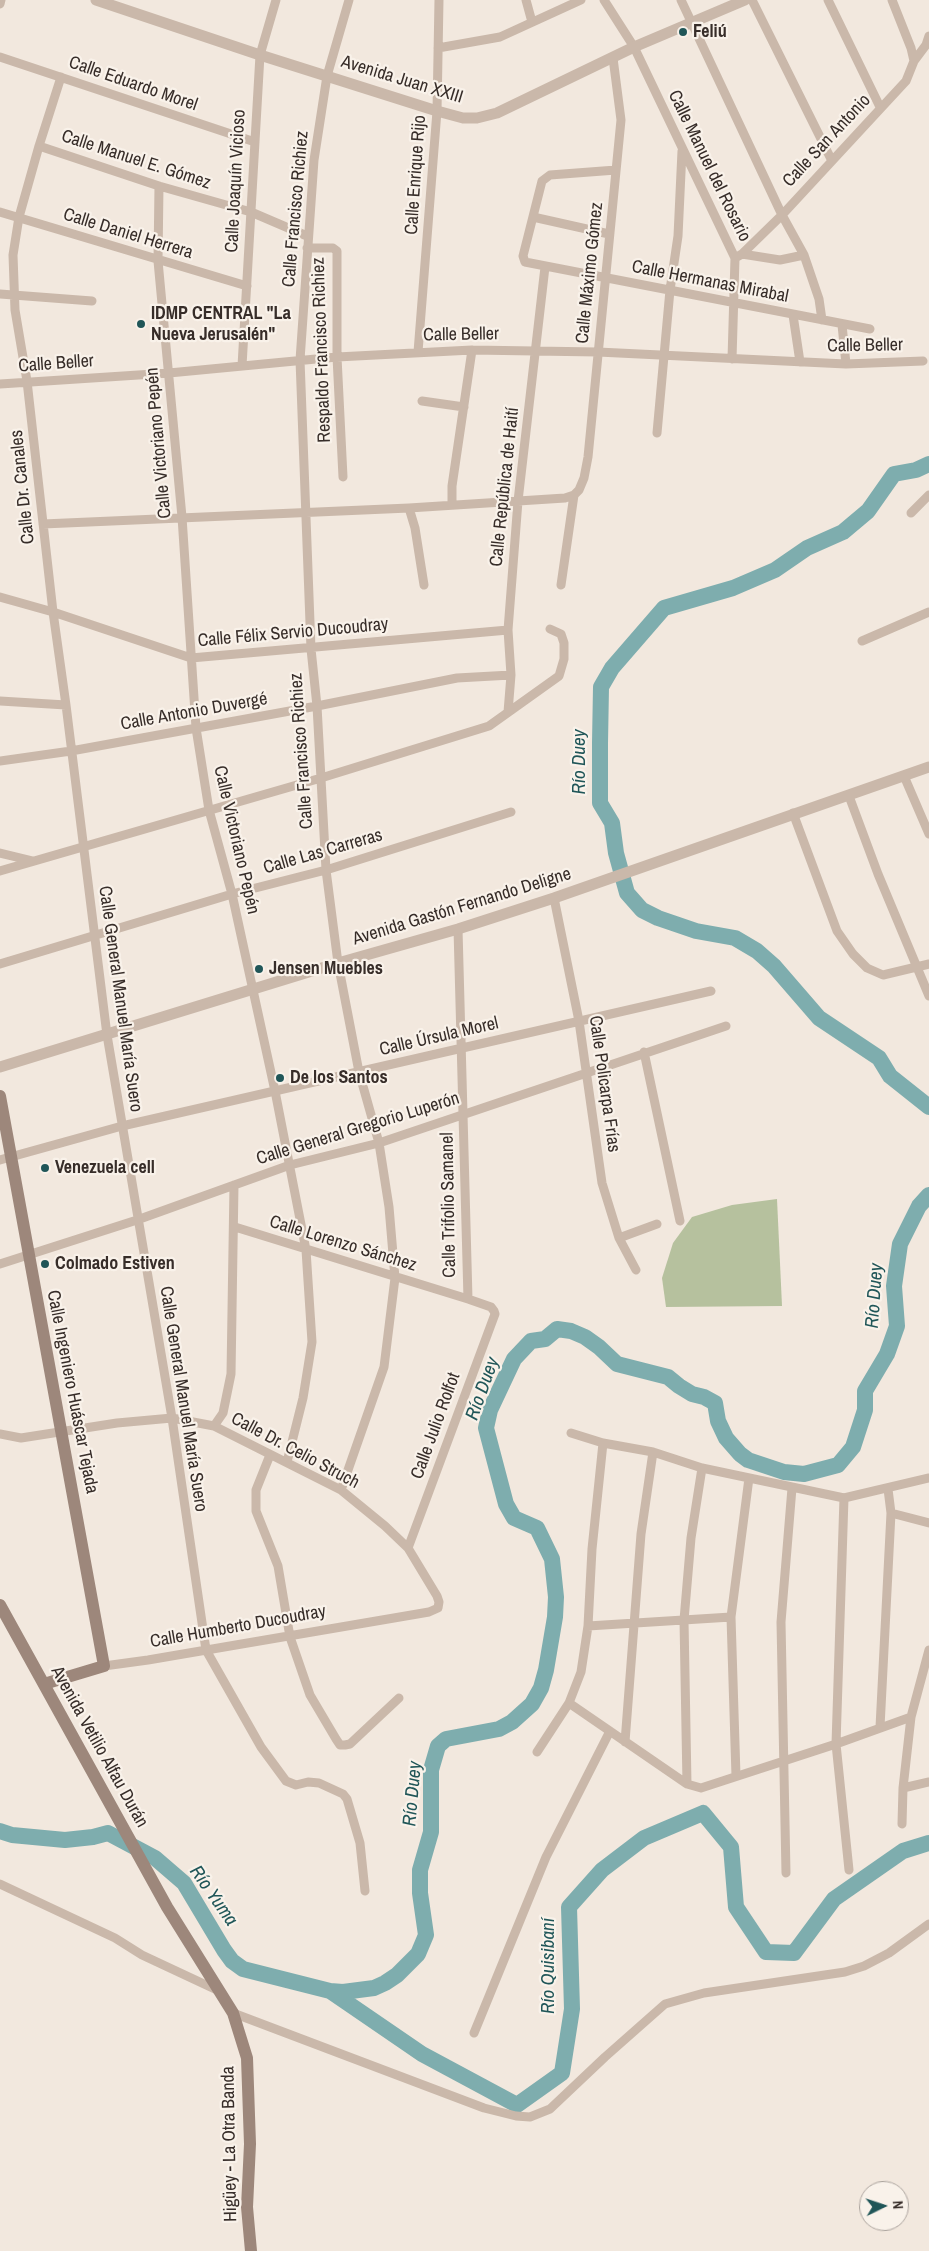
<!DOCTYPE html>
<meta charset="utf-8">
<style>
body{margin:0}
#map{position:relative;width:929px;height:2251px;overflow:hidden;background:#f2e8de;font-family:"Archivo Narrow",sans-serif}
canvas{display:block}
.north{position:absolute;left:859px;top:2181px;width:50px;height:50px;box-sizing:border-box;background:#f9f2ea;border:1px solid #aba39d;border-radius:50%;rotate:86deg;font-size:14px;font-weight:700;line-height:20px;text-align:center;color:#372d29}
.north::after{content:'';display:block;margin:auto;width:18px;height:22px;background:#205658;clip-path:polygon(50% 0,100% 100%,50% 72%,0 100%)}
</style>
<div id="map">
<canvas width="929" height="2251"></canvas>
<div class="north">N</div>
</div>
<script>
const context = document.querySelector('canvas').getContext('2d');
context.lineJoin = 'round';
function fill(path, color) { context.fillStyle = color; context.fill(path, 'evenodd'); }
const shape = rows => new Path2D(rows.map(r => 'M' + r).join(''));
function strokePath(path, color, width, dash) { context.strokeStyle = color; context.lineWidth = width; context.lineCap = dash ? 'butt' : 'round'; context.setLineDash(dash || []); context.stroke(path); }
function label(font, color, halo, rows, align = 'center') {
  context.font = font + ' "Archivo Narrow",sans-serif'; context.lineWidth = 4.5; context.setLineDash([]); context.textBaseline = 'middle'; context.strokeStyle = halo; context.fillStyle = color; for (const [text, x, y, turn = 0] of rows) {
    context.save(); context.translate(x, y); context.rotate((+turn || 0) * Math.PI / 180); context.textAlign = isNaN(turn) ? turn : align; if (halo) context.strokeText(text, 0, 0); context.fillText(text, 0, 0); context.restore();
  }
}
const green = shape([
 [777,1199,782,1306,666,1307,662,1278,673,1243,692,1217,732,1205]
]);
const river = shape([
 [929,464,916,470,894,474,868,511,843,532,807,548,775,570,733,588,664,608,612,668,601,687,600,743,600,803,612,823,616,853,627,893,642,910,658,918,696,931,735,938,757,951,774,966,819,1018,879,1058,890,1076,929,1107],
 [0,1831,12,1835,65,1840,93,1837,108,1833,155,1858,184,1883,224,1950,232,1961,243,1969,330,1991,343,1992,374,1988,385,1983,397,1975,418,1954,426,1935,420,1893,420,1870,431,1832,431,1770,438,1746,446,1739,499,1729,512,1722,532,1704,541,1688,546,1670,555,1617,556,1597,552,1559,537,1528,514,1518,506,1504,486,1428,490,1410,514,1359,531,1341,545,1339,557,1329,571,1331,585,1337,599,1347,617,1364,668,1377,679,1386,692,1394,704,1397,715,1403,718,1421,726,1438,740,1454,748,1460,784,1472,804,1474,838,1465,853,1447,865,1410,865,1391,887,1354,897,1326,894,1286,900,1244,919,1206,929,1195],
 [330,1991,422,2054,517,2105,562,2073,572,2009,569,1907,602,1870,644,1838,703,1813,731,1847,736,1907,766,1952,794,1953,834,1899,903,1851,929,1843]
]);
const minor = shape([
 [526,0,532,22],
 [604,0,634,47,735,258,732,359],
 [681,0,782,215,804,255,819,299,822,320],
 [752,0,832,161],
 [828,0,880,107],
 [892,0,911,48,914,61],
 [0,4,1,0],
 [438,48,500,37,581,0],
 [0,57,255,142],
 [61,77,39,146,19,217,13,255,15,310,27,381,53,612,66,705,107,1035,172,1418,206,1650,261,1747,286,1781,296,1785,308,1782,319,1783,343,1794,347,1799,360,1843,365,1891],
 [39,146,159,186,251,212,307,236],
 [616,170,550,175,542,181,523,256,525,262,870,329],
 [159,186,158,261,182,517,196,728,209,810,232,894,275,1091,306,1250,312,1342,303,1398,287,1462],
 [0,212,247,286],
 [533,217,609,234],
 [307,248,333,248,337,251,337,357,343,477],
 [742,254,780,260,804,255],
 [735,258,742,254,782,215,906,81,914,61,926,45,929,36],
 [0,294,92,301],
 [793,315,800,362],
 [842,325,846,364],
 [418,352,437,111,439,0],
 [242,366,260,55,276,0],
 [0,384,169,373,337,357,472,350,598,352,846,364,923,361],
 [422,401,464,407],
 [657,433,670,290,678,236,682,151],
 [452,505,452,486,472,350],
 [409,508,415,528,424,585],
 [911,513,929,495],
 [43,524,409,508,565,498,574,495,579,490,584,478,588,457,621,120,613,58],
 [561,585,574,495],
 [0,597,53,612,191,658,508,630],
 [862,641,929,612],
 [0,701,66,705],
 [508,712,511,675,508,630,518,501,545,267],
 [0,761,71,751,317,706,457,678,511,675],
 [904,776,929,834],
 [849,796,878,874,929,996],
 [793,813,837,931,853,954,867,968,883,975,929,964],
 [0,853,33,861],
 [0,871,321,778,489,726,559,676,564,659,564,643,561,634,550,629],
 [554,898,579,1021,602,1183,619,1238,636,1270],
 [458,929,468,1299],
 [0,964,232,894,326,870,511,812],
 [644,1052,680,1221],
 [0,1160,122,1126,711,991],
 [235,1227,468,1299,491,1307,494,1311,495,1314,408,1548],
 [619,1238,657,1224],
 [0,1264,137,1220,290,1165,379,1143,726,1026],
 [214,1426,223,1413,231,1374,234,1185],
 [571,1433,603,1443,653,1452,702,1468,844,1498,929,1478],
 [0,1434,21,1438,117,1423,172,1418,214,1426,341,1490,385,1526,408,1548,437,1596,439,1602,438,1608,429,1612,148,1660,104,1666],
 [270,1455,256,1490,256,1511,278,1566,290,1637,310,1695,336,1739,340,1745,345,1745,350,1744,399,1698],
 [341,1490,384,1367,395,1278,389,1207,379,1143,359,1072,338,963,326,870,317,706,311,649,300,360,314,160,327,76,349,0],
 [844,1498,836,1744,849,1870],
 [891,1513,929,1523],
 [588,1626,731,1617],
 [569,1703,687,1784,701,1788,836,1744,911,1717],
 [880,1727,891,1513,888,1489],
 [625,1742,641,1534,653,1452],
 [537,1752,569,1703,581,1672,588,1626,592,1549,603,1443],
 [736,1776,731,1617,749,1478],
 [687,1784,684,1620,691,1538,702,1468],
 [903,1788,929,1782],
 [902,1824,903,1788,911,1717,929,1650],
 [786,1873,781,1622,792,1488],
 [0,1884,115,1938,142,1955,219,1991],
 [233,2013,484,2108,516,2116,530,2117,550,2109,605,2057,665,2004,704,1993,845,1972,864,1966,889,1953,929,1924],
 [474,2033,546,1857,610,1731]
]);
const tertiary = shape([
 [96,0,260,55,437,111,463,118,477,118,497,113,634,47,745,0],
 [0,1067,338,963,458,929,554,898,929,767]
]);
const secondary = shape([
 [0,1096,104,1666,44,1684],
 [0,1605,167,1907,233,2013,247,2058,250,2144,247,2207,251,2251]
]);
const markers = [
 [683,32,5,"#205658"],
 [141,324,5,"#205658"],
 [259,969,5,"#205658"],
 [280,1078,5,"#205658"],
 [45,1168,5,"#205658"],
 [45,1264,5,"#205658"]
];
const poiNames = [
 ["Feliú",693,32],
 ["IDMP CENTRAL \"La",151,314],
 ["Nueva Jerusalén\"",151,335],
 ["Jensen Muebles",269,969],
 ["De los Santos",290,1078],
 ["Venezuela cell",55,1168],
 ["Colmado Estiven",55,1264]
];
const streetNames = [
 ["Avenida Juan XXIII",402,80,17],
 ["Calle Eduardo Morel",133,84,19],
 ["Calle San Antonio",827,141,-47],
 ["Calle Manuel E. Gómez",136,160,18],
 ["Calle Manuel del Rosario",709,166,64],
 ["Calle Enrique Rijo",416,175,-86],
 ["Calle Joaquín Vicioso",236,181,-87],
 ["Calle Francisco Richiez",296,209,-85],
 ["Calle Daniel Herrera",128,234,17],
 ["Calle Máximo Gómez",590,273,-84],
 ["Calle Hermanas Mirabal",710,282,11],
 ["Calle Beller",461,335,-1],
 ["Calle Beller",865,346,-1],
 ["Respaldo Francisco Richiez",322,350,-92],
 ["Calle Beller",56,364,-4],
 ["Calle Victoriano Pepén",159,443,-95],
 ["Calle Dr. Canales",23,487,-96],
 ["Calle República de Haití",505,487,-84],
 ["Calle Félix Servio Ducoudray",293,633,-5],
 ["Calle Antonio Duvergé",194,712,-10],
 ["Calle Francisco Richiez",302,751,-94],
 ["Calle Victoriano Pepén",236,840,77],
 ["Calle Las Carreras",323,852,-16],
 ["Avenida Gastón Fernando Deligne",462,907,-17],
 ["Calle General Manuel María Suero",120,999,82],
 ["Calle Úrsula Morel",439,1037,-13],
 ["Calle Policarpa Frías",604,1084,82],
 ["Calle General Gregorio Luperón",358,1129,-17],
 ["Calle Trifolio Samanel",449,1205,-91],
 ["Calle Lorenzo Sánchez",343,1244,17],
 ["Calle Ingeniero Huáscar Tejada",72,1392,79],
 ["Calle General Manuel María Suero",183,1399,81],
 ["Calle Julio Rolfot",436,1426,-70],
 ["Calle Dr. Celio Struch",295,1451,28],
 ["Calle Humberto Ducoudray",238,1627,-10],
 ["Avenida Vetilio Alfau Durán",99,1747,61],
 ["Higüey - La Otra Banda",230,2144,-91]
];
const waterNames = [
 ["Río Duey",580,762,-90],
 ["Río Duey",875,1296,-86],
 ["Río Duey",483,1389,-70],
 ["Río Duey",413,1794,-85],
 ["Río Yuma",213,1896,55],
 ["Río Quisibaní",549,1966,-90]
];
fill(green, '#b6c19e');
strokePath(river, '#7eadae', 16);
strokePath(minor, '#cab8aa', 9);
strokePath(tertiary, '#cab8aa', 11);
strokePath(secondary, '#9d877b', 12);
for (const [x, y, r, color] of markers) { const dot = new Path2D(); dot.arc(x, y, r, 0, 2 * Math.PI); context.fillStyle = color; context.fill(dot); strokePath(dot, '#f9f2ea', 2); }
label('bold 18px', '#372d29', '#f9f2ea', poiNames, 'left');
label('18px', '#372d29', '#f9f2ea', streetNames);
label('italic 19px', '#205658', '#f9f2ea', waterNames);
</script>
